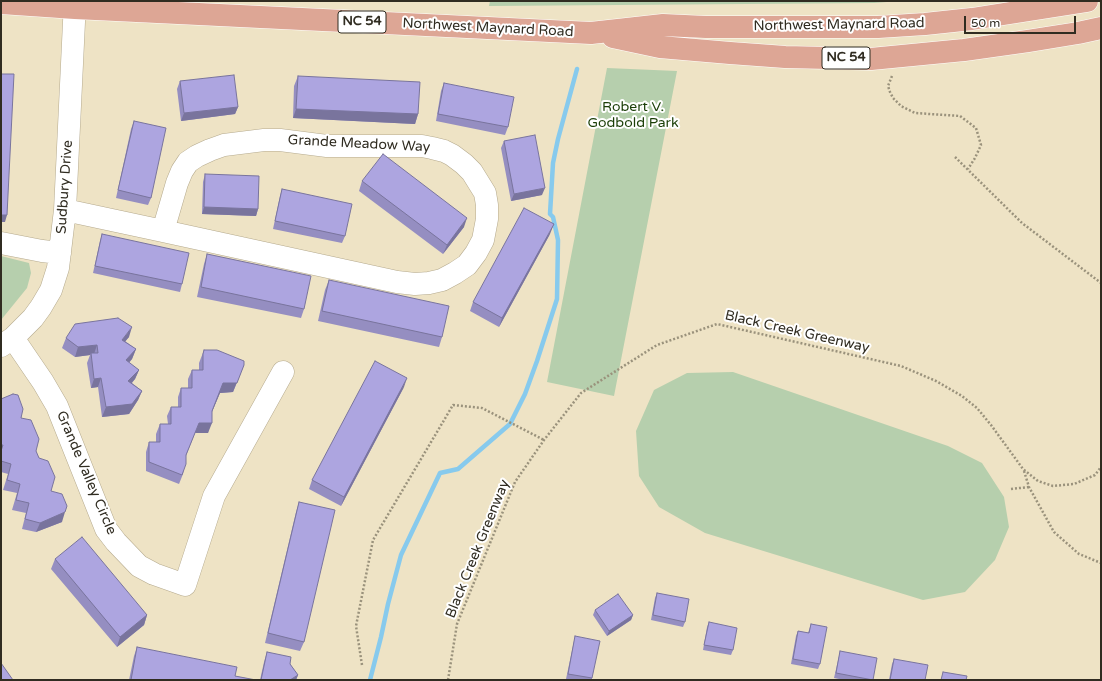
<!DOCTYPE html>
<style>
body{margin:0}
#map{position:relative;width:1102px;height:681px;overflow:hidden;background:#eee3c5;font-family:"Varela Round",sans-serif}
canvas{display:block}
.frame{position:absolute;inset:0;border:2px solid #302c21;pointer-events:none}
.scale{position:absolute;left:964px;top:16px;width:112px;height:18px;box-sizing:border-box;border:2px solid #302c21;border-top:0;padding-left:5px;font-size:12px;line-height:14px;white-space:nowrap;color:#302c21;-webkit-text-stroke:3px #fff;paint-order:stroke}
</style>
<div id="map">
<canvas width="1102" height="681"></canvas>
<div class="frame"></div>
<div class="scale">50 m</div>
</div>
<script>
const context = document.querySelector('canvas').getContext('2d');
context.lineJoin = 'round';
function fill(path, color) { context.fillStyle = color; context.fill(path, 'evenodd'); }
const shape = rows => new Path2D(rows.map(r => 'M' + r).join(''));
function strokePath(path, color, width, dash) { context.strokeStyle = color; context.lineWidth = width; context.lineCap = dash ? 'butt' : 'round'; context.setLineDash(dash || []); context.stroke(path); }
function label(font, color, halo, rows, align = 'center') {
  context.font = font + ' "Varela Round",sans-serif'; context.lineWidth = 4; context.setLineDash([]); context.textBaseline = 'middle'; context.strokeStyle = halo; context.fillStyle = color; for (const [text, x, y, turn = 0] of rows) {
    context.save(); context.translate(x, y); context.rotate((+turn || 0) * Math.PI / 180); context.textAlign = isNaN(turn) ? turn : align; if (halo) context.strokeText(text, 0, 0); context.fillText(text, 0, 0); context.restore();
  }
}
const green = shape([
 [490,1,900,1,874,3,489,6],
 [607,68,677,71,614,396,547,382],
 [1,256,29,263,31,273,27,288,1,320],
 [733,372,948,446,982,463,1004,497,1009,527,995,560,965,592,923,600,705,533,659,507,639,476,636,431,654,390,687,373]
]);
const stream = shape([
 [370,680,381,637,388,604,401,555,440,473,458,469,510,424,525,394,537,361,557,299,558,240,553,217,550,214,553,163,558,139,577,69]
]);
const path = shape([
 [892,76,888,86,890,92,893,98,901,106,915,113,960,116,976,128,981,145,975,158,968,169],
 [955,157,1022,223,1101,283],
 [1024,471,1029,487,1054,532,1079,554,1101,563],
 [1011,489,1029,487],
 [362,665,356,626,373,540,453,405,482,408,544,440],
 [448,680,457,624,515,482,544,440,581,393,657,345,717,324,901,366,936,381,962,396,977,408,991,425,1023,469,1038,481,1053,486,1074,484,1095,475,1101,467]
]);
const minor = shape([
 [264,140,280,140,327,146,422,146,432,148,444,151,452,155,464,164,472,172,485,193,487,205,487,219,483,240,476,253,467,265,455,273,442,280,429,283,415,284,397,282,163,231,177,183,182,171,188,162,197,156,210,150,224,145,264,140],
 [65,210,163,231],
 [1,243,42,251,60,253],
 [13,338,43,382,57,406,106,529,116,542,139,566,154,574,185,585,214,496,283,372],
 [1,346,13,338,33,318,41,307,51,290,58,268,65,210,75,1]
]);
const major = shape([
 [1,3,75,8,591,33,663,25,706,27,878,27,925,24,972,19,1087,1],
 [613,37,660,47,730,53,785,57,871,59,964,50,1028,41,1078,33,1101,28]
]);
const wall = shape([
 [298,76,418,114,415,124,293,118,294,86],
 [180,81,238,107,235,114,181,121,177,89],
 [444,83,508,127,505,135,436,121,441,91],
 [134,121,151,198,148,205,116,198,131,129],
 [504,141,542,195,511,201,501,148],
 [205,174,258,209,256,216,202,214,203,182],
 [362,181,464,227,443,254,359,191],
 [282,189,345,236,342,243,273,229,280,196],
 [102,234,182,284,180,292,93,273,100,241],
 [550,234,499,327,470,311,473,302],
 [207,254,304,309,301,318,197,297,204,264],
 [329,280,442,337,439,347,318,321,325,290],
 [129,337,125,341,136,349,132,359,129,363,139,370,135,379,132,383,142,391,138,400,129,414,102,417,98,387,91,388,87,363,90,355,75,357,62,348,66,338],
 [204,350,244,365,233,392,220,393,212,412,208,433,195,433,186,456,183,474,179,484,146,471,146,452,149,442,156,442,156,434,160,424,168,424,167,416,171,407,178,407,178,397,181,388,188,388,188,379,192,370,199,370,199,363],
 [404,387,341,506,309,489,312,480],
 [1,399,21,418,36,451,51,491,62,522,36,532,22,529,26,513,12,510,17,493,3,490,8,474,1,472],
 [299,502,304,642,300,651,265,643,296,512],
 [55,559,147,615,144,625,117,647,51,569],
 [657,593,685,622,683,627,651,620,655,598],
 [595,610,633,615,631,620,607,636,593,615],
 [709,622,733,650,731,655,703,650,707,627],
 [811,624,820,664,818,669,791,664,796,636,798,631,808,633],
 [575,636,592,678,592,680,573,680,566,679,574,641],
 [137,647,235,676,256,680,129,680,134,656],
 [840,651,873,680,844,680,834,678,839,656],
 [267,652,290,664,298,675,296,680,260,680,264,662],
 [894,659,925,680,889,680,892,664]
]);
const shadedWall = shape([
 [238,107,235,114,181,121,184,113],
 [296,109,418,114,415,124,293,118],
 [545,188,542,195,511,201,514,194],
 [204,207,258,209,256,216,202,214],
 [1,215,7,215,5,222,1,222],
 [467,218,464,227,443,254,447,245],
 [554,224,550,234,499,327,502,318],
 [132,327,129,337,119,349,122,340],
 [97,345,94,354,91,353,90,355,75,357,78,347],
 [136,349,132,359,122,370,126,360],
 [244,365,233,392,220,393,208,421,223,383],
 [139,370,135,379,125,390,128,381],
 [101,378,98,387,91,388,94,379],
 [407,378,404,387,341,506,344,497],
 [142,391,138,400,129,414,102,417,106,407],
 [199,423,212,423,208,433,195,433],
 [65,512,62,522,36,532,40,523],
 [147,615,144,625,117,647,120,637],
 [633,615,631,620,607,636,609,631],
 [298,675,296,680,290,680]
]);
const building = shape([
 [1,74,14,74,7,215,1,215,1,74],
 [234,75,238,107,184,113,180,81,234,75],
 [298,76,420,82,418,114,296,109,298,76],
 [444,83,514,97,508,127,438,114,444,83],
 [134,121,166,128,151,198,118,190,134,121],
 [535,135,545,188,514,194,504,141,535,135],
 [383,154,467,218,447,245,362,181,383,154],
 [205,174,259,176,258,209,204,207,205,174],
 [282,189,352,204,345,236,275,221,282,189],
 [524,208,554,224,502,318,473,302,524,208],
 [102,234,189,253,182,284,95,266,102,234],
 [207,254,311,276,304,309,201,287,207,254],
 [329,280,449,306,442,337,322,311,329,280],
 [118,318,132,327,122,340,136,349,126,360,139,370,128,381,142,391,132,404,106,407,101,378,94,379,91,353,98,353,97,345,78,347,66,338,75,324,118,318],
 [204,350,217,350,244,361,244,365,237,383,223,383,212,411,212,423,199,423,186,455,186,464,182,475,149,462,149,442,160,442,160,424,171,424,171,407,181,407,181,388,192,388,192,370,203,370,203,354,204,350],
 [375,361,407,378,344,497,312,480,375,361],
 [13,394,18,395,23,409,21,418,31,420,39,439,36,451,39,458,48,461,55,477,51,491,62,494,67,506,65,512,40,523,25,519,29,503,16,500,20,484,7,480,11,464,1,461,1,451,3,445,1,445,1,399,13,394],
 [299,502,335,510,304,642,268,633,299,502],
 [82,537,147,615,120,637,55,559,82,537],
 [657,593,689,599,685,622,653,615,657,593],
 [618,594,633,615,609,631,595,610,618,594],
 [709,622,737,628,733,650,704,645,709,622],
 [811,624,827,627,820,664,793,659,798,631,809,633,811,624],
 [575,636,600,641,592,678,568,674,575,636],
 [137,647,237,667,235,676,256,680,131,680,137,647],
 [840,651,877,658,873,680,836,673,840,651],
 [267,652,291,657,290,664,298,675,290,680,261,680,267,652],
 [894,659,928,665,925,680,890,680,894,659],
 [1,663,13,680,1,680,1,663],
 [943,672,967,676,966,680,941,680,943,672]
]);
const shields = [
 [362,22,48],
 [846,58,48]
];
const shieldNames = [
 ["NC 54",362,22],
 ["NC 54",846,58]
];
const streetNames = [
 ["Northwest Maynard Road",839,25,-1],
 ["Northwest Maynard Road",488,28,3],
 ["Grande Meadow Way",359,144,3],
 ["Sudbury Drive",65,187,-86],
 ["Black Creek Greenway",797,332,13],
 ["Grande Valley Circle",86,473,67],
 ["Black Creek Greenway",478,549,-68]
];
const parkNames = [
 ["Robert V.",633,107],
 ["Godbold Park",633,123]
];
fill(green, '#b6cfad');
strokePath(stream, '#87caed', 4.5);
strokePath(minor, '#b5aa8e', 23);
strokePath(major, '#fff', 23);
strokePath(path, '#9a927c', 2.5, [2, 2]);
strokePath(minor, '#fff', 22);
strokePath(major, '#dda695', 22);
fill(wall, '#958ec1');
fill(shadedWall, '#79749d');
fill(building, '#ada5e0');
strokePath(building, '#79749d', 1);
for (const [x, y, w] of shields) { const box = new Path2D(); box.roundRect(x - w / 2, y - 11, w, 22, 3); context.fillStyle = '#fff'; context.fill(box); strokePath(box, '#302c21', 1); }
label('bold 13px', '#302c21', null, shieldNames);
label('14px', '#302c21', '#fff', streetNames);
label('14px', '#1a3e07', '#fff', parkNames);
</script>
